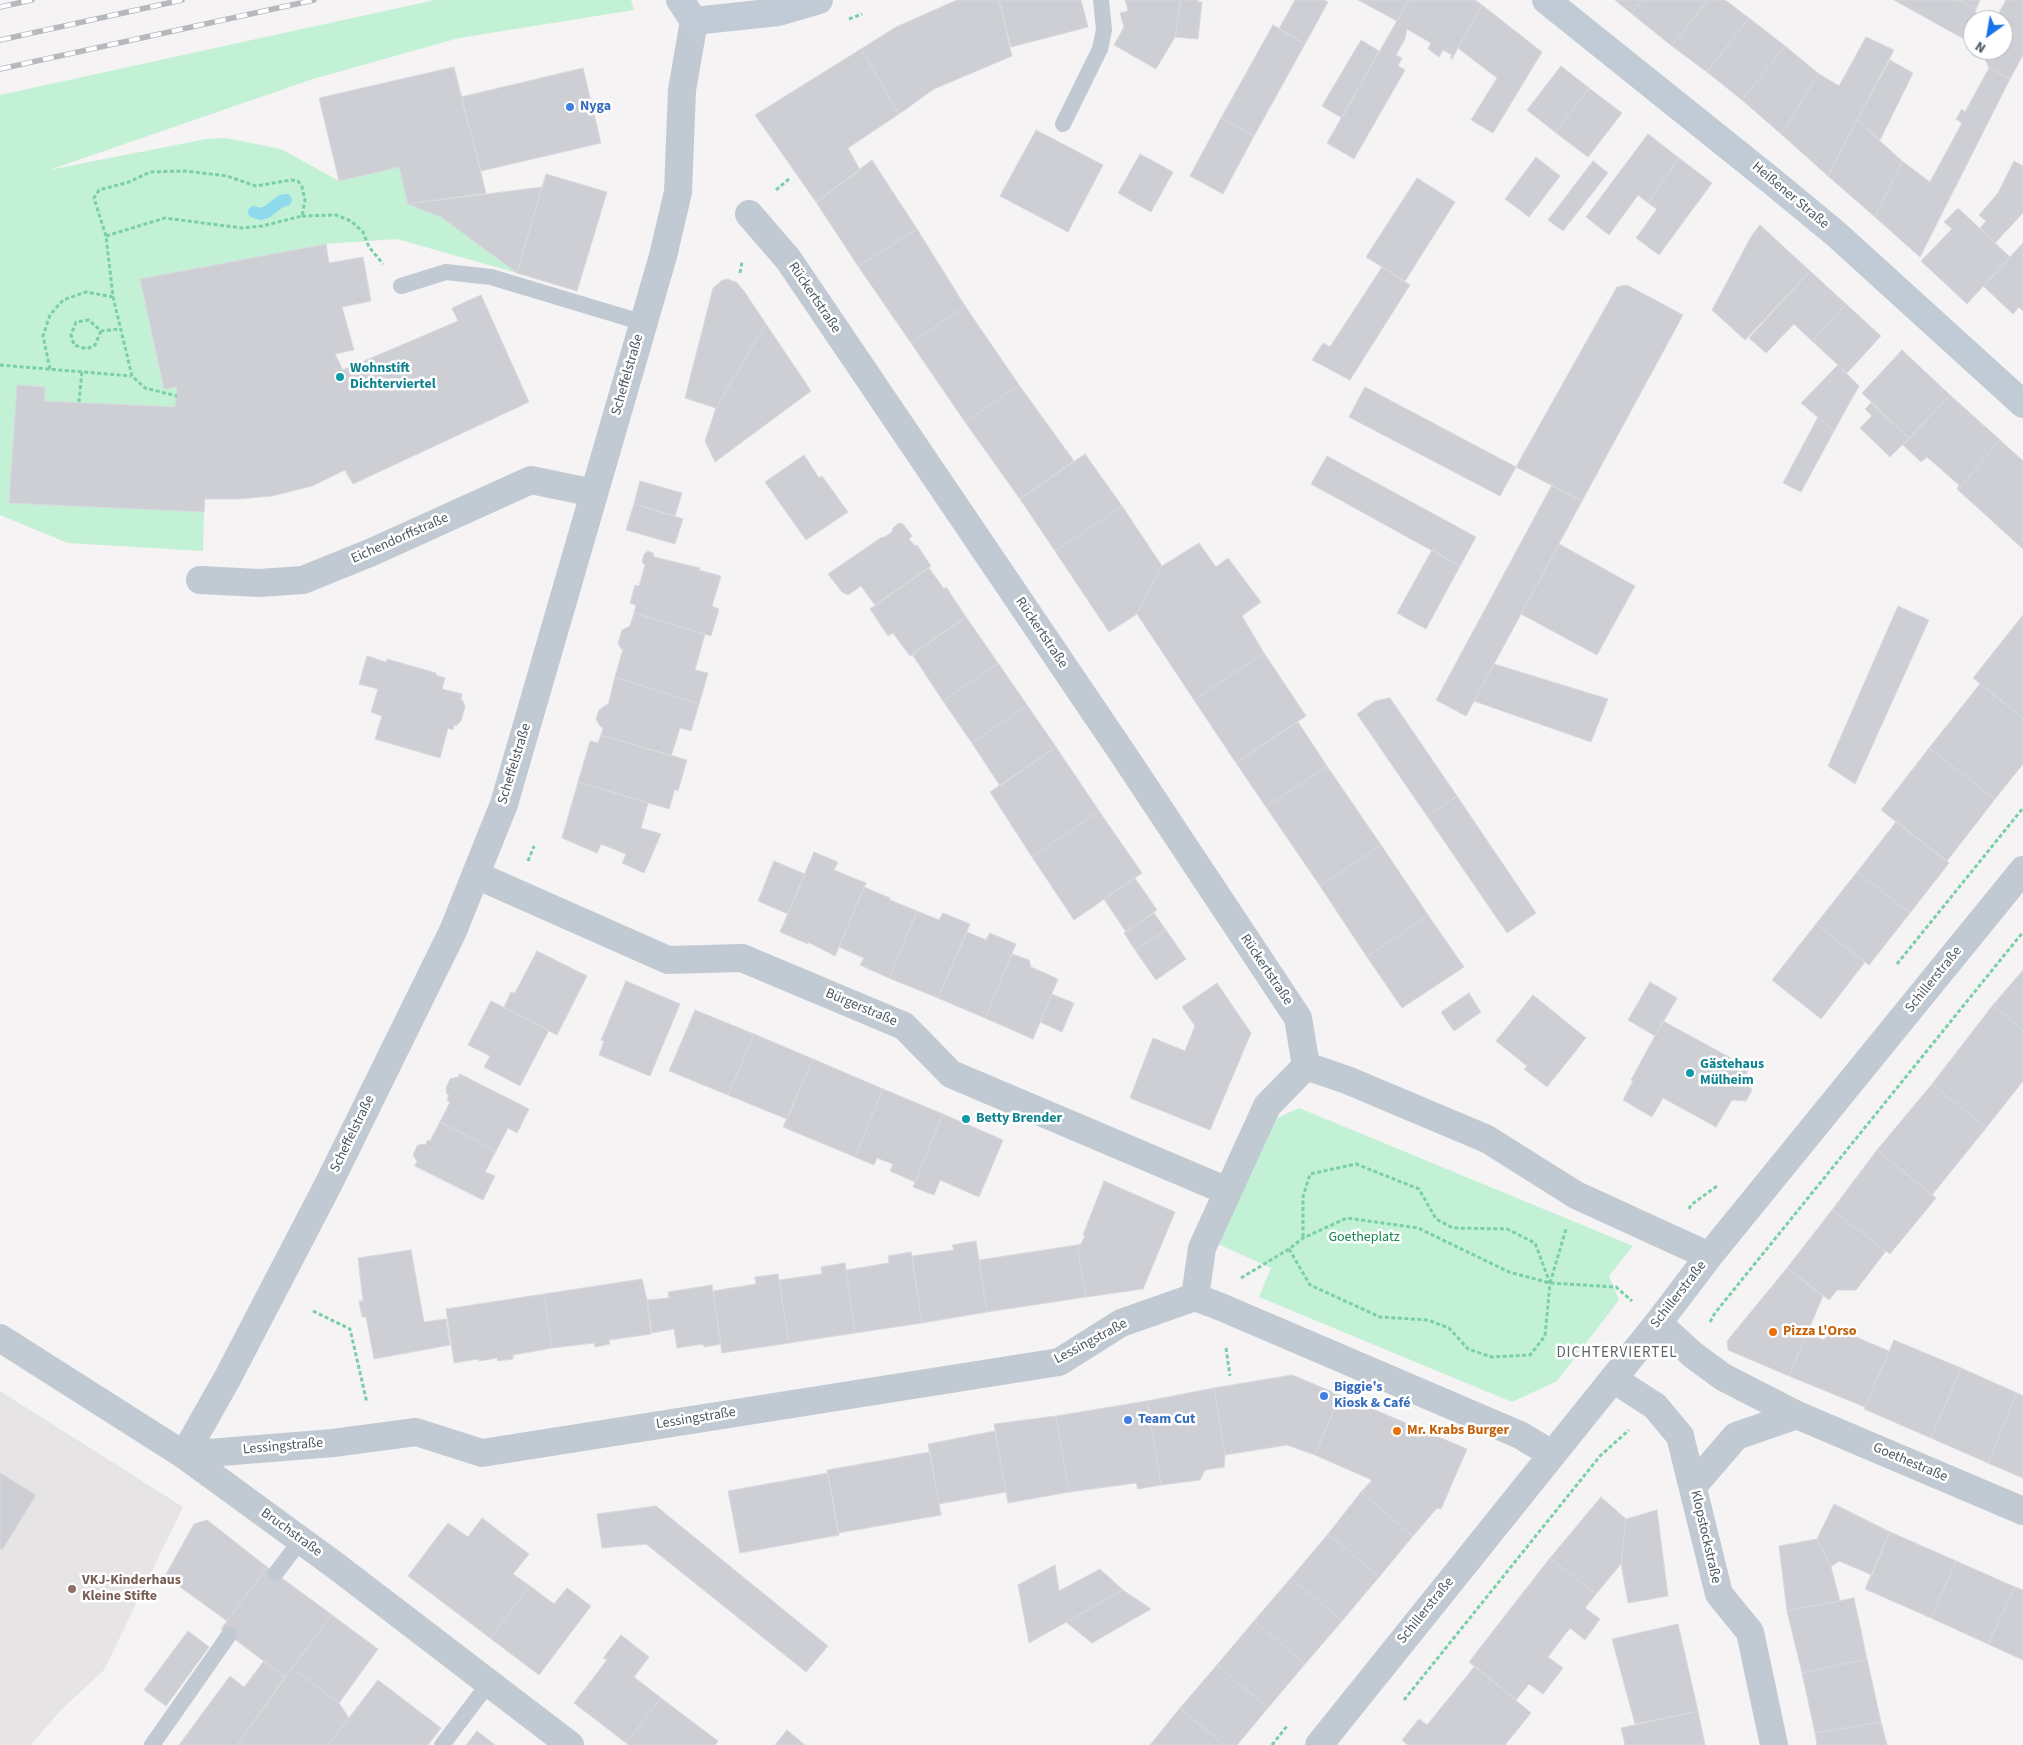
<!DOCTYPE html>
<meta charset="utf-8">
<style>
body{margin:0}
#map{position:relative;width:2023px;height:1745px;overflow:hidden;background:#f5f3f3;font-family:"Source Sans 3",sans-serif}
canvas{display:block}
.north{position:absolute;left:1963px;top:10px;width:50px;height:50px;box-sizing:border-box;background:#fff;border:1px solid #b7bbc0;border-radius:50%;rotate:212deg;font-size:14px;font-weight:700;line-height:20px;text-align:center;color:#4a5661}
.north::after{content:'';display:block;margin:auto;width:18px;height:22px;background:#1a73e8;clip-path:polygon(50% 0,100% 100%,50% 72%,0 100%)}
</style>
<div id="map">
<canvas width="2023" height="1745"></canvas>
<div class="north">N</div>
</div>
<script>
const context = document.querySelector('canvas').getContext('2d');
context.lineJoin = 'round';
function fill(path, color) { context.fillStyle = color; context.fill(path, 'evenodd'); }
const poly = rows => new Path2D(rows.map(r => 'M' + r).join(''));
function stroke(path, color, width, dash) { context.strokeStyle = color; context.lineWidth = width; context.lineCap = dash ? 'butt' : 'round'; context.setLineDash(dash || []); context.stroke(path); }
function label(font, color, halo, rows, align = 'center') {
  context.font = font + ' "Source Sans 3",sans-serif'; context.lineWidth = 5; context.setLineDash([]); context.textBaseline = 'middle'; context.strokeStyle = halo; context.fillStyle = color; for (const [text, x, y, turn = 0] of rows) {
    context.save(); context.translate(x, y); context.rotate((+turn || 0) * Math.PI / 180); context.textAlign = isNaN(turn) ? turn : align; if (halo) context.strokeText(text, 0, 0); context.fillText(text, 0, 0); context.restore();
  }
}
const education = poly([
 [0,1391,183,1507,104,1670,60,1711,31,1745,0,1745]
]);
const green = poly([
 [435,0,631,0,634,10,459,38,313,79,49,170,206,139,226,138,281,149,339,181,399,167,409,204,441,217,517,273,397,239,325,244,140,279,164,389,177,387,175,407,44,401,45,387,17,385,9,503,204,512,203,551,68,543,0,515,0,95],
 [1299,1108,1633,1246,1609,1276,1619,1300,1557,1381,1512,1402,1259,1297,1271,1268,1218,1244,1275,1119]
]);
const stream = poly([
 [254,212,261,214,267,212,281,201,286,200]
]);
const building = poly([
 [957,0,999,0,1012,56,934,89,899,114,861,49,896,27,957,0],
 [999,0,1081,0,1088,27,1011,47,999,0],
 [1125,0,1181,0,1175,37,1156,69,1114,45,1124,27,1120,13,1128,11,1125,0],
 [1181,0,1198,0,1198,2,1202,2,1198,39,1175,37,1181,0],
 [1295,0,1325,0,1328,2,1305,44,1279,29,1295,0],
 [1358,0,1409,0,1397,21,1358,0],
 [1409,0,1475,0,1482,5,1452,59,1450,58,1452,55,1443,50,1439,57,1428,49,1431,43,1407,29,1405,39,1396,55,1402,58,1398,66,1405,70,1354,159,1327,143,1409,0],
 [1615,0,1642,0,1632,14,1615,0],
 [1642,0,1708,0,1672,46,1632,14,1642,0],
 [1708,0,1725,0,1749,18,1707,72,1672,46,1708,0],
 [1894,0,1958,0,1976,9,1973,27,1964,39,1894,0],
 [1958,0,1980,0,1976,9,1958,0],
 [2006,0,2023,0,2023,55,2010,79,1989,68,1982,53,1984,50,2003,50,2003,20,2001,20,2002,18,1998,15,2006,0],
 [1482,5,1542,52,1493,133,1471,120,1497,78,1458,48,1482,5],
 [1749,18,1785,46,1742,100,1707,72,1749,18],
 [1273,25,1305,44,1254,136,1221,118,1273,25],
 [1866,37,1894,50,1828,176,1781,134,1819,74,1839,86,1866,37],
 [1361,40,1379,51,1342,118,1322,106,1361,40],
 [1785,46,1819,74,1781,134,1742,100,1785,46],
 [861,49,899,114,848,148,860,170,816,202,755,115,861,49],
 [1890,60,1913,73,1880,140,1857,120,1890,60],
 [1561,66,1589,88,1555,132,1527,110,1561,66],
 [454,67,486,193,408,204,399,167,339,181,319,98,454,67],
 [583,68,601,143,481,171,461,97,583,68],
 [1989,68,2010,79,1920,257,1875,217,1902,161,1930,182,1962,123,1956,119,1962,109,1965,112,1989,68],
 [1589,88,1622,113,1588,157,1555,132,1589,88],
 [1221,118,1254,136,1223,194,1190,176,1221,118],
 [1857,120,1902,161,1875,217,1828,176,1857,120],
 [1036,130,1103,165,1068,232,1000,196,1036,130],
 [1648,134,1679,158,1648,203,1638,195,1609,235,1586,217,1648,134],
 [1140,154,1173,172,1151,212,1118,193,1140,154],
 [1536,157,1560,176,1529,217,1505,199,1536,157],
 [1679,158,1712,183,1659,255,1636,238,1657,209,1648,203,1679,158],
 [872,160,917,229,858,266,816,202,872,160],
 [1593,161,1608,173,1563,231,1548,220,1593,161],
 [2014,161,2023,166,2023,213,1995,243,1980,228,1986,221,1979,215,1998,193,2014,161],
 [546,174,607,192,577,291,517,273,546,174],
 [1417,178,1455,202,1405,281,1366,257,1417,178],
 [542,187,517,273,441,217,408,204,542,187],
 [1958,208,2010,257,1967,304,1921,261,1952,229,1944,222,1958,208],
 [1760,225,1810,271,1745,340,1712,310,1752,235,1760,225],
 [917,229,965,306,911,343,858,266,917,229],
 [2023,243,2023,311,2019,307,2013,314,1983,286,2023,243],
 [326,244,329,263,363,257,371,301,342,307,354,350,335,354,343,370,458,321,452,308,481,295,529,402,353,484,345,470,312,486,272,496,239,499,205,499,204,512,9,503,17,385,45,387,44,401,175,407,177,387,164,389,140,279,326,244],
 [1382,267,1410,285,1350,380,1312,360,1323,343,1330,347,1382,267],
 [1810,271,1846,304,1812,341,1794,324,1766,353,1749,338,1810,271],
 [727,279,736,282,744,291,766,324,716,408,685,398,713,288,721,281,727,279],
 [1627,285,1683,315,1582,501,1516,467,1617,287,1627,285],
 [1846,304,1881,336,1847,373,1812,341,1846,304],
 [965,306,1019,385,965,422,911,343,965,306],
 [766,324,811,391,715,462,705,441,716,408,766,324],
 [1902,350,1950,395,1909,438,1862,393,1902,350],
 [1838,365,1859,386,1834,431,1801,403,1838,365],
 [1019,385,1074,461,1020,499,965,422,1019,385],
 [1365,387,1516,467,1500,496,1349,417,1365,387],
 [1950,395,2000,440,1958,490,1957,489,1959,485,1927,457,1921,462,1903,445,1950,395],
 [1871,403,1909,438,1890,457,1860,428,1872,416,1865,409,1871,403],
 [1818,417,1834,431,1801,492,1783,483,1818,417],
 [2000,440,2023,461,2023,549,1958,490,2000,440],
 [1085,454,1122,506,1055,551,1020,499,1085,454],
 [804,455,819,478,822,476,848,512,806,540,765,482,804,455],
 [1327,456,1476,537,1460,566,1311,484,1327,456],
 [640,481,682,493,675,516,634,504,640,481],
 [1552,485,1582,501,1466,716,1436,700,1552,485],
 [634,504,683,519,675,544,626,530,634,504],
 [1122,506,1162,566,1137,614,1109,632,1055,551,1122,506],
 [899,523,903,524,912,536,909,539,915,546,917,545,931,566,875,605,861,586,848,595,842,592,828,574,882,537,883,538,892,532,893,528,899,523],
 [1199,543,1216,567,1228,558,1261,602,1242,616,1264,653,1194,700,1137,614,1162,566,1199,543],
 [1559,544,1635,586,1597,655,1521,614,1559,544],
 [1432,550,1460,566,1426,629,1397,613,1432,550],
 [648,551,653,553,654,557,700,568,699,570,721,576,712,606,719,609,711,636,634,613,636,605,630,603,635,585,639,586,645,565,642,562,644,554,648,551],
 [929,568,944,589,946,587,966,617,910,656,893,633,888,636,870,609,929,568],
 [1898,606,1929,620,1855,784,1828,766,1898,606],
 [634,613,705,634,695,670,708,673,699,704,615,677,623,649,621,649,618,643,622,630,630,626,634,613],
 [2023,615,2023,718,1973,678,2023,615],
 [966,617,998,663,943,701,912,654,966,617],
 [1264,653,1306,716,1236,763,1194,700,1264,653],
 [367,656,386,662,387,659,436,673,436,675,445,678,442,689,462,694,461,700,463,701,465,707,461,721,456,726,454,725,453,730,448,728,440,758,375,739,382,716,371,712,378,689,359,684,367,656],
 [998,663,1027,705,972,743,943,701,998,663],
 [1494,664,1608,699,1591,742,1474,701,1494,664],
 [615,677,699,704,691,731,680,728,671,756,601,735,603,728,600,726,596,719,599,710,606,705,608,705,615,677],
 [1980,684,2023,718,2023,764,1995,799,1929,748,1980,684],
 [1390,698,1457,796,1427,816,1357,714,1375,701,1390,698],
 [1027,705,1056,747,1000,786,972,743,1027,705],
 [1298,722,1327,766,1266,807,1236,763,1298,722],
 [601,735,687,760,678,791,675,789,669,809,578,782,590,741,598,743,601,735],
 [1056,747,1099,811,1032,857,990,792,1056,747],
 [1929,748,1995,799,1947,861,1881,810,1929,748],
 [1327,766,1381,845,1320,886,1266,807,1327,766],
 [578,782,648,803,641,828,661,834,644,873,622,863,626,854,601,844,597,853,562,838,578,782],
 [1457,796,1536,913,1507,933,1427,816,1457,796],
 [1099,811,1142,873,1074,920,1032,857,1099,811],
 [1896,822,1949,863,1910,913,1857,872,1896,822],
 [1381,845,1428,915,1367,957,1320,886,1381,845],
 [814,852,838,862,834,870,866,883,835,956,808,942,808,944,780,932,814,852],
 [774,861,805,874,788,914,758,901,774,861],
 [1857,872,1910,913,1869,965,1816,924,1857,872],
 [1135,878,1157,910,1126,932,1104,899,1135,878],
 [864,887,890,898,890,900,917,911,889,978,860,965,864,958,839,947,864,887],
 [917,911,939,920,943,913,970,924,938,998,889,978,917,911],
 [1154,913,1166,930,1135,950,1124,933,1154,913],
 [1428,915,1464,967,1402,1008,1367,957,1428,915],
 [1816,924,1865,962,1821,1019,1772,980,1816,924],
 [1166,930,1186,959,1156,980,1135,950,1166,930],
 [967,932,986,940,990,933,1016,944,985,1018,938,998,967,932],
 [537,951,587,976,557,1035,504,1007,511,992,515,993,537,951],
 [1012,954,1029,960,1031,967,1058,979,1033,1039,985,1018,1012,954],
 [2023,970,2023,1030,1993,1005,2023,970],
 [626,981,680,1004,650,1076,599,1055,604,1041,601,1040,626,981],
 [1650,982,1677,998,1655,1036,1628,1020,1650,982],
 [1217,983,1251,1033,1210,1130,1130,1098,1153,1038,1185,1051,1195,1026,1182,1007,1217,983],
 [1469,993,1481,1012,1454,1031,1441,1012,1469,993],
 [1052,994,1074,1003,1062,1032,1040,1022,1052,994],
 [1533,995,1586,1038,1547,1087,1524,1069,1527,1066,1496,1041,1533,995],
 [491,1001,549,1030,520,1086,484,1067,490,1056,468,1045,491,1001],
 [1993,1005,2023,1030,2023,1081,1986,1128,1932,1084,1993,1005],
 [695,1010,754,1034,728,1095,669,1071,695,1010],
 [1663,1021,1749,1068,1744,1079,1752,1090,1746,1101,1732,1100,1716,1127,1663,1098,1652,1117,1623,1100,1633,1081,1631,1080,1663,1021],
 [754,1034,813,1059,787,1119,728,1095,754,1034],
 [813,1059,883,1089,855,1157,783,1127,813,1059],
 [460,1074,529,1109,517,1133,508,1128,496,1151,440,1122,450,1102,447,1100,449,1095,447,1094,446,1088,450,1079,458,1077,460,1074],
 [1932,1084,1986,1128,1932,1195,1877,1150,1932,1084],
 [883,1089,943,1114,915,1182,890,1171,893,1164,877,1158,874,1165,855,1157,883,1089],
 [943,1114,1003,1140,979,1197,940,1180,934,1195,913,1187,943,1114],
 [440,1122,496,1151,485,1172,495,1176,483,1200,415,1166,417,1161,413,1155,417,1146,422,1144,425,1145,428,1140,430,1141,440,1122],
 [1877,1150,1936,1198,1890,1254,1832,1210,1877,1150],
 [1104,1181,1175,1212,1143,1289,1086,1297,1077,1245,1081,1244,1085,1236,1083,1235,1104,1181],
 [1832,1210,1886,1251,1856,1290,1837,1290,1829,1300,1787,1268,1832,1210],
 [976,1241,987,1312,922,1323,912,1256,954,1250,952,1245,976,1241],
 [1077,1245,1086,1297,987,1312,979,1260,1077,1245],
 [411,1250,424,1322,446,1319,450,1345,374,1359,366,1317,362,1317,359,1301,363,1301,358,1258,411,1250],
 [911,1252,922,1323,855,1333,846,1270,889,1263,888,1256,911,1252],
 [845,1263,855,1333,789,1343,779,1280,822,1274,821,1267,845,1263],
 [1787,1268,1823,1296,1789,1376,1728,1350,1727,1341,1787,1268],
 [778,1274,789,1343,722,1353,713,1291,756,1284,755,1277,778,1274],
 [642,1279,647,1300,651,1334,609,1340,610,1344,595,1347,594,1343,552,1348,544,1294,642,1279],
 [712,1285,721,1344,704,1347,703,1344,677,1348,674,1329,652,1333,647,1300,669,1298,668,1292,712,1285],
 [544,1294,552,1348,513,1355,513,1359,498,1361,497,1358,479,1361,478,1359,454,1363,446,1309,544,1294],
 [1830,1326,1889,1351,1865,1407,1789,1376,1807,1333,1824,1340,1830,1326],
 [1894,1340,1961,1368,1931,1438,1864,1409,1894,1340],
 [1961,1368,2017,1393,1988,1463,1931,1438,1961,1368],
 [1292,1375,1340,1395,1315,1455,1287,1445,1225,1455,1214,1388,1292,1375],
 [1214,1388,1225,1455,1224,1467,1205,1470,1200,1480,1161,1485,1147,1401,1214,1388],
 [2017,1393,2023,1396,2023,1478,1988,1463,2017,1393],
 [1340,1395,1467,1449,1441,1509,1437,1508,1413,1536,1361,1492,1372,1480,1315,1455,1340,1395],
 [1147,1401,1161,1485,1138,1489,1136,1483,1069,1492,1056,1416,1147,1401],
 [1056,1416,1069,1492,1008,1503,994,1424,1056,1416],
 [995,1431,1006,1492,939,1504,928,1444,995,1431],
 [930,1452,941,1515,838,1533,827,1470,930,1452],
 [0,1473,36,1495,2,1550,0,1548,0,1473],
 [828,1473,839,1535,740,1553,728,1491,828,1473],
 [1361,1492,1413,1536,1379,1577,1328,1534,1361,1492],
 [1601,1497,1626,1519,1621,1564,1596,1594,1550,1558,1601,1497],
 [1834,1504,1890,1532,1872,1575,1839,1561,1831,1567,1817,1539,1834,1504],
 [656,1506,828,1646,806,1672,646,1544,602,1548,597,1514,656,1506],
 [1657,1510,1668,1596,1628,1603,1621,1564,1626,1519,1657,1510],
 [482,1518,529,1554,513,1574,530,1586,490,1638,408,1576,448,1523,468,1537,482,1518],
 [207,1520,267,1567,227,1621,165,1576,194,1524,207,1520],
 [1890,1532,1956,1561,1931,1618,1865,1589,1890,1532],
 [1328,1534,1379,1577,1342,1621,1291,1578,1328,1534],
 [1817,1539,1831,1567,1840,1601,1787,1611,1779,1546,1817,1539],
 [1550,1558,1596,1594,1585,1608,1600,1619,1585,1640,1570,1628,1548,1657,1563,1668,1543,1694,1529,1684,1516,1700,1469,1662,1550,1558],
 [1956,1561,2015,1587,1988,1644,1931,1618,1956,1561],
 [1055,1565,1059,1591,1100,1569,1123,1590,1029,1643,1018,1585,1055,1565],
 [267,1567,332,1615,285,1677,221,1629,267,1567],
 [1291,1578,1342,1621,1305,1664,1254,1621,1291,1578],
 [530,1586,554,1604,567,1588,591,1606,539,1675,490,1638,530,1586],
 [2015,1587,2023,1590,2023,1660,1988,1644,2015,1587],
 [1123,1590,1151,1609,1092,1643,1066,1622,1123,1590],
 [1854,1598,1867,1659,1802,1673,1787,1611,1854,1598],
 [332,1615,378,1649,339,1703,292,1668,332,1615],
 [1254,1621,1305,1664,1268,1708,1217,1665,1254,1621],
 [1678,1624,1698,1711,1635,1724,1612,1639,1678,1624],
 [188,1631,209,1647,166,1706,144,1690,188,1631],
 [621,1635,649,1657,634,1677,661,1698,626,1743,574,1703,607,1660,603,1658,621,1635],
 [1867,1659,1881,1722,1815,1733,1802,1673,1867,1659],
 [264,1661,285,1677,237,1745,179,1745,230,1676,244,1687,264,1661],
 [1217,1665,1268,1708,1237,1745,1224,1745,1180,1708,1217,1665],
 [1475,1666,1531,1713,1505,1745,1408,1745,1402,1740,1419,1719,1427,1725,1475,1666],
 [292,1668,339,1703,349,1718,328,1745,237,1745,292,1668],
 [378,1680,441,1728,428,1745,328,1745,378,1680],
 [661,1698,718,1741,715,1745,628,1745,626,1743,661,1698],
 [1180,1708,1224,1745,1150,1745,1180,1708],
 [1698,1711,1705,1745,1625,1745,1621,1728,1698,1711],
 [1881,1722,1887,1745,1817,1745,1815,1733,1881,1722],
 [787,1730,805,1745,775,1745,787,1730],
 [477,1731,495,1745,466,1745,477,1731]
]);
const path = poly([
 [849,19,862,14],
 [776,190,789,179],
 [302,216,336,215,351,221,363,232,369,247,383,264],
 [106,236,94,198,99,190,129,182,150,172,185,171,227,176,256,186,291,180,298,181,302,187,305,200,302,216,262,226,242,228,165,218,106,236,113,297,132,376,145,388,177,396],
 [740,273,742,262],
 [101,331,95,345,87,349,74,345,71,335,76,322,89,320,101,331,119,329],
 [0,365,131,376],
 [50,369,43,336,50,315,63,300,86,292,113,297],
 [79,402,82,370],
 [528,861,534,846],
 [1897,964,2023,808],
 [1689,1209,1691,1205,1717,1186],
 [1289,1249,1310,1285,1380,1317,1428,1320,1449,1328,1468,1349,1492,1357,1530,1355,1545,1336,1550,1283,1535,1243,1507,1229,1453,1228,1436,1219,1419,1189,1356,1164,1310,1174,1303,1197,1303,1238],
 [1241,1278,1289,1249,1303,1238,1347,1218,1418,1228,1509,1272,1550,1283,1616,1287,1632,1301],
 [1550,1283,1566,1229],
 [313,1311,350,1329,367,1403],
 [1710,1322,1715,1313,2023,932],
 [1226,1348,1230,1376],
 [1404,1700,1600,1456,1629,1430],
 [1272,1745,1287,1726]
]);
const lane = poly([
 [1063,124,1100,49,1104,30,1101,0],
 [401,286,446,272,491,277,644,323],
 [276,1573,301,1540],
 [152,1745,229,1635],
 [442,1745,489,1683]
]);
const street = poly([
 [749,214,788,259,1125,757,1298,1018,1306,1066],
 [200,580,259,583,303,580,372,552,531,480,594,493],
 [476,875,668,960,742,958,904,1026,951,1074,1227,1191],
 [1195,1297,1202,1248,1267,1106,1306,1066,1347,1080,1487,1139,1576,1195,1709,1256],
 [1195,1297,1221,1307,1520,1435,1552,1454],
 [1658,1323,1693,1355,1723,1377,1797,1415,2023,1511],
 [0,1338,184,1455,336,1566,570,1745],
 [1613,1379,1655,1406,1680,1436,1719,1594,1750,1632,1774,1745],
 [184,1455,227,1379,329,1183,453,931,504,804,663,256,678,192,682,90,694,21],
 [184,1455,333,1443,416,1432,482,1453,1059,1362,1121,1323,1195,1297],
 [1693,1486,1736,1436,1797,1415],
 [1319,1745,1658,1323,1709,1256,2023,870]
]);
const secondary = poly([
 [680,0,694,21,778,12,819,0],
 [1546,0,1773,182,1836,234,2023,404]
]);
const rail = poly([
 [0,7,32,0],
 [0,40,182,0],
 [0,69,314,0]
]);
const markers = [
 [570,107,5,"#3f7fe0"],
 [340,377,5,"#0f9aa8"],
 [1690,1073,5,"#0f9aa8"],
 [966,1119,5,"#0f9aa8"],
 [1773,1332,5,"#e8710a"],
 [1324,1396,5,"#3f7fe0"],
 [1128,1420,5,"#3f7fe0"],
 [1397,1431,5,"#e8710a"],
 [72,1589,5,"#8d6e63"]
];
const shopNames = [
 ["Nyga",580,107],
 ["Biggie's",1334,1388],
 ["Kiosk & Café",1334,1404],
 ["Team Cut",1138,1420]
];
const streetNames = [
 ["Heißener Straße",1790,196,40],
 ["Rückertstraße",814,298,56],
 ["Scheffelstraße",628,375,-74],
 ["Eichendorffstraße",400,539,-24],
 ["Rückertstraße",1041,633,56],
 ["Scheffelstraße",515,764,-73],
 ["Rückertstraße",1266,970,56],
 ["Schillerstraße",1934,980,-51],
 ["Bürgerstraße",861,1008,23],
 ["Scheffelstraße",353,1134,-64],
 ["Schillerstraße",1679,1295,-52],
 ["Lessingstraße",1091,1342,-28],
 ["Lessingstraße",696,1419,-9],
 ["Lessingstraße",283,1447,-5],
 ["Goethestraße",1910,1463,23],
 ["Bruchstraße",291,1533,36],
 ["Klopstockstraße",1705,1537,77],
 ["Schillerstraße",1426,1611,-51]
];
const cultureNames = [
 ["Wohnstift",350,369],
 ["Dichterviertel",350,385],
 ["Gästehaus",1700,1065],
 ["Mülheim",1700,1081],
 ["Betty Brender",976,1119]
];
const parkNames = [
 ["Goetheplatz",1364,1238]
];
const foodNames = [
 ["Pizza L'Orso",1783,1332],
 ["Mr. Krabs Burger",1407,1431]
];
const educationNames = [
 ["VKJ-Kinderhaus",82,1581],
 ["Kleine Stifte",82,1597]
];
const neighbourhoodNames = [
 ["DICHTERVIERTEL",1617,1354]
];
fill(education, '#e6e4e5');
fill(green, '#c3f1d5');
stroke(stream, '#90daee', 12);
fill(building, '#cdcfd5');
stroke(building, '#d7d9de', 1);
stroke(path, '#7ad0a6', 3, [4, 2.5]);
stroke(lane, '#c1cad2', 16);
stroke(street, '#c1cad2', 28);
stroke(secondary, '#c1cbd6', 28);
stroke(rail, '#b5b8bd', 5.5);
stroke(rail, '#fff', 4, [11]);
for (const [x, y, r, color] of markers) { const dot = new Path2D(); dot.arc(x, y, r, 0, 2 * Math.PI); context.fillStyle = color; context.fill(dot); stroke(dot, '#fff', 2); }
label('bold 14px', '#366cbe', '#fff', shopNames, 'left');
label('14px', '#4a5661', '#fff', streetNames);
label('bold 14px', '#0d838f', '#fff', cultureNames, 'left');
label('14px', '#17864f', '#fff', parkNames);
label('bold 14px', '#c56008', '#fff', foodNames, 'left');
label('bold 14px', '#785e54', '#fff', educationNames, 'left');
context.letterSpacing = '1px';
label('15px', '#5f6368', '#fff', neighbourhoodNames);
context.letterSpacing = '0px';
</script>
